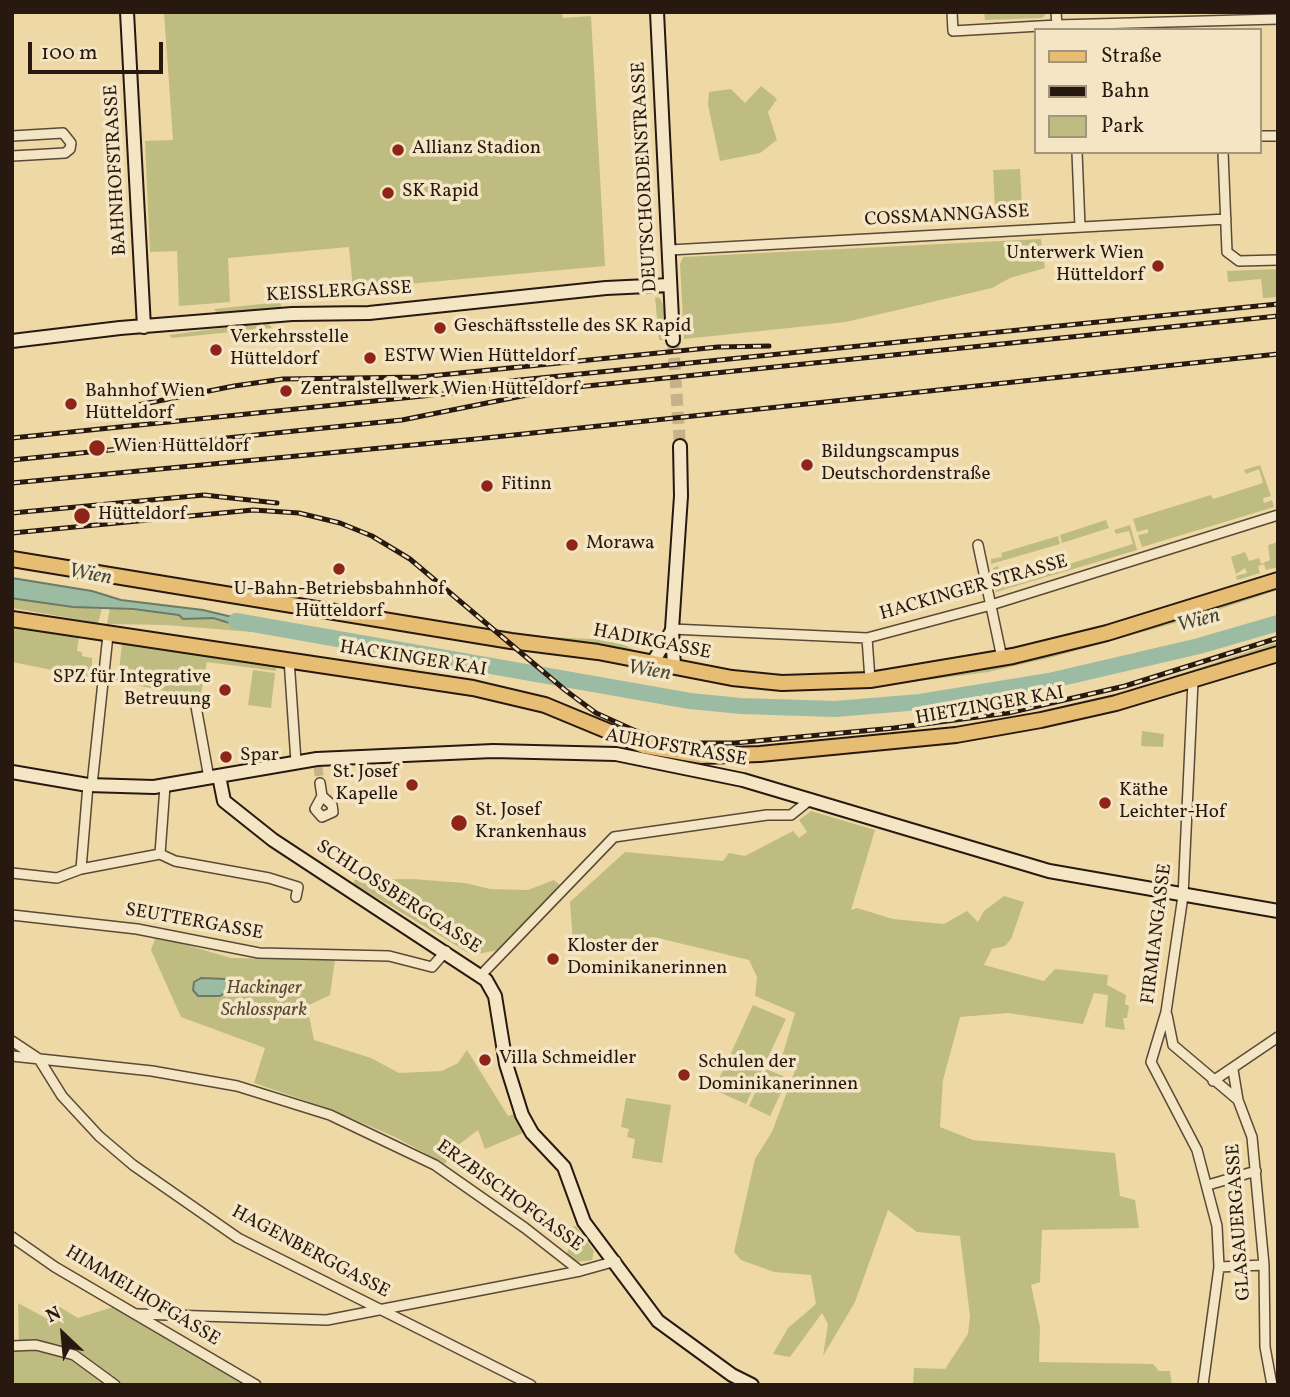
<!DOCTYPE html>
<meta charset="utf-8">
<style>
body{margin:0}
#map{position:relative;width:1290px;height:1397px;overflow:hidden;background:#eed8a6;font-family:Vollkorn,serif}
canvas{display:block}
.frame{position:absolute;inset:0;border:14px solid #281910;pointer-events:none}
.legend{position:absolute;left:1034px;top:28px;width:228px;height:126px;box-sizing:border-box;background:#f4e6c5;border:2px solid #a2947d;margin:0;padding:9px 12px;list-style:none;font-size:21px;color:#281910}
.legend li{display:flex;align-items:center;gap:14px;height:35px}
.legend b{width:35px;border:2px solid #a2947d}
.north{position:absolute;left:28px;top:1299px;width:70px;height:70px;-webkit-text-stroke:5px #f4e6c5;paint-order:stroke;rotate:334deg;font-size:19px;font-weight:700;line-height:28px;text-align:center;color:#281910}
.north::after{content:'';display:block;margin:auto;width:24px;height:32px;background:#281910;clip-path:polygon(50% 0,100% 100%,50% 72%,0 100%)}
.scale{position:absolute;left:28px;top:42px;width:135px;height:32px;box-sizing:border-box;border:4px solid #281910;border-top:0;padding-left:9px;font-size:21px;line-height:24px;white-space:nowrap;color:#281910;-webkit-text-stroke:5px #f4e6c5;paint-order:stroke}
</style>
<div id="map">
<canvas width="1290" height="1397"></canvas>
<div class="frame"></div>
<ul class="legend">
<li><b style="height:9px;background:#e7bc73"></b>Straße</li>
<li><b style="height:9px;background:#281910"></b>Bahn</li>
<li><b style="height:19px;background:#bfbc82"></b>Park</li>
</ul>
<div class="north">N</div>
<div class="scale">100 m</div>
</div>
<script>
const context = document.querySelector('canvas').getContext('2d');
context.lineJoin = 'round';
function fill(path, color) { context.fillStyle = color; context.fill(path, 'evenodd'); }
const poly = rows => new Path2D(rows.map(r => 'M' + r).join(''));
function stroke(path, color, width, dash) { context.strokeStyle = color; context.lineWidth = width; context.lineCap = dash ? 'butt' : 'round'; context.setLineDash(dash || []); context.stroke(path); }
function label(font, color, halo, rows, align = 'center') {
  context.font = font + ' Vollkorn,serif'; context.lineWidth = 7; context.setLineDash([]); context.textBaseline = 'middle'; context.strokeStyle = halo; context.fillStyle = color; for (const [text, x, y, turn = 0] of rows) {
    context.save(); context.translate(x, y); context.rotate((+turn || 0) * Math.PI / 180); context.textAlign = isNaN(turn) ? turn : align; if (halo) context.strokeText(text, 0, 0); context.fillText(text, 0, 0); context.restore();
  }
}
const green = poly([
 [164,12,562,12,563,18,591,16,605,266,353,289,349,247,228,258,230,302,179,306,177,251,150,252,145,141,173,140],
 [984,12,1047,12,1047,13,1042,18,985,20],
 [761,86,777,99,768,112,777,140,760,153,720,161,708,105,709,92,731,89,745,103],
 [1020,169,1022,207,995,209,993,170],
 [1041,239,1045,268,1010,278,992,288,846,322,684,339,680,264,683,257],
 [1278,269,1278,297,1263,298,1261,279,1228,282,1227,271],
 [655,297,660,298,665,309,668,340,659,340],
 [280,302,282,308,218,314,214,309],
 [267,322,272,328,172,338,169,335],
 [1260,465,1271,496,1263,498,1264,503,1272,500,1274,507,1142,547,1138,535,1148,533,1148,529,1137,532,1133,519,1211,495,1213,499,1263,483,1259,469,1246,474,1244,470],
 [1106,520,1109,528,1062,543,1060,535],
 [1130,525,1137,550,996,592,993,568,998,566,1003,580,1054,564,1056,568,1133,544,1129,531,1116,534,1114,530],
 [1058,536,1060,544,991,564,991,559,1002,557,1001,553],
 [1278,542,1278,567,1266,570,1264,564,1258,566,1260,573,1237,580,1236,576,1247,573,1245,568,1236,574,1231,557,1245,552,1249,561,1259,558,1261,564,1270,560,1268,545],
 [1278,585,1278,590,1193,618,1053,657,988,672,897,684,840,689,879,685],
 [12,598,72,607,102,609,98,623,12,608],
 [110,608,179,615,183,619,213,619,248,628,252,632,166,625,107,624],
 [12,626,79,637,77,651,82,652,82,656,92,658,92,678,12,662],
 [549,637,613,640,645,655,548,640],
 [1278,642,1278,646,1173,681,1171,677],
 [122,644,277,663,276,671,207,662,200,698,116,681,116,678,112,677,112,670,119,671],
 [253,670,275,673,271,708,248,705],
 [1142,731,1164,734,1163,747,1141,746],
 [811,811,875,830,851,910,857,908,893,919,944,924,967,911,978,922,984,911,1004,896,1024,902,1011,939,1005,946,992,949,984,965,1044,981,1055,969,1108,975,1107,985,1126,995,1125,1004,1129,1006,1127,1018,1123,1018,1125,1030,1105,1027,1108,995,1094,993,1083,1024,1008,1013,960,1017,943,1080,940,1127,973,1140,1115,1153,1120,1196,1135,1200,1139,1228,1042,1230,1040,1282,1031,1285,1040,1327,1039,1362,1153,1364,1159,1371,1170,1371,1172,1385,913,1385,914,1368,945,1369,968,1334,970,1316,960,1236,917,1232,888,1210,855,1302,823,1356,828,1324,822,1313,790,1357,773,1354,788,1328,816,1304,811,1275,774,1272,741,1260,734,1252,755,1159,772,1132,796,1068,781,1060,795,1013,755,996,757,977,749,960,654,937,573,943,570,902,625,852,723,861,729,853,745,856,793,831,799,838,807,832,799,820],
 [412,879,465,883,490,889,528,890,554,880,561,886,499,950,477,954,467,952,354,884,354,880],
 [156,936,231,958,335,960,330,995,307,1006,314,1040,371,1058,399,1073,442,1071,458,1063,467,1050,508,1116,514,1114,523,1133,485,1149,478,1130,457,1146,445,1164,395,1137,330,1109,254,1083,265,1048,181,1017,151,950],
 [753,1005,786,1019,746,1104,714,1090],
 [766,1069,788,1078,770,1116,749,1106],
 [626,1098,671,1105,662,1163,632,1158,635,1139,627,1137,629,1129,621,1127],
 [576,1226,594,1251,592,1260,576,1262,567,1254,572,1227],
 [18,1303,53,1322,53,1303,78,1318,113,1307,247,1385,12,1385,12,1349,19,1348]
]);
const water = poly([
 [12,578,92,591,121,600,203,610,249,621,257,619,256,631,213,618,183,619,179,615,133,609,73,607,17,599,12,598,12,578],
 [201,978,226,979,230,989,220,996,198,996,193,990,194,982,201,978]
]);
const river = poly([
 [236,621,690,701,741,706,835,709,920,702,1049,681,1199,646,1278,623]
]);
const streetTunnel = poly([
 [318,767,320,783]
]);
const secondaryTunnel = poly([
 [673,340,680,446]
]);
const street = poly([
 [952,12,953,31,1057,25,1056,12],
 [1057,25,1278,19],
 [12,136,63,133,71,143,70,149,65,153,12,156],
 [1260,136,1278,136],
 [1077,152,1080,227],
 [1223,152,1227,252,1239,261,1278,260],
 [670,250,1226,219],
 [978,545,1002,658],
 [672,629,867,638,991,605,1278,515],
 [867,638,870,680],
 [289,659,296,762],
 [1193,681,1183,896,1166,1012,1151,1062,1197,1150,1217,1226,1219,1267,1203,1385],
 [195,701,209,778],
 [320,783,322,796,315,809,322,817,333,812,332,805,322,796],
 [92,785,108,635],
 [160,854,165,786],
 [81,869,88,785],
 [12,873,57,878,81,869,160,854,175,861,269,878,298,887,296,897],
 [12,915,137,929,259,953,389,956,432,967,446,951],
 [482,974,614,837,767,815,791,815,811,799],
 [1167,1015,1173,1045,1238,1100,1252,1137,1264,1265,1265,1347,1272,1385],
 [12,1041,39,1059,62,1096,99,1136,133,1165,238,1238,531,1385],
 [12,1056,152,1071,237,1086,330,1115,435,1165,525,1228,580,1271,616,1261],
 [1233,1070,1238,1100],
 [1213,1081,1278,1037],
 [1208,1185,1256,1171],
 [12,1237,55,1267,256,1385],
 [1219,1267,1264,1265],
 [137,1314,327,1320,580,1271],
 [12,1346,36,1345,74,1355,115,1385]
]);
const secondary = poly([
 [127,12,144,327],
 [657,12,673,340],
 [12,341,120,328,292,314,369,313,606,288,669,285],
 [653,662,671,632],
 [674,667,672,629,681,496,680,446],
 [12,772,88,785,154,787,317,759,493,751,616,754,743,780,1049,871,1278,911],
 [219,776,224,801,273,840,486,980,495,996,506,1064,522,1115,532,1133,564,1167,584,1222,658,1321,732,1375,752,1385]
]);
const primary = poly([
 [12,559,511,641,598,652,732,678,782,683,870,680,1013,656,1107,633,1278,580],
 [12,619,473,688,545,705,644,746,702,756,760,754,956,735,1041,720,1116,703,1278,654]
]);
const rail = poly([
 [510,381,1278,304],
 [133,406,234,386,283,379,420,377,718,347,769,346],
 [12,438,521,386],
 [12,460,402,420,557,389,1278,316],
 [12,483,476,439,1278,354],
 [12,513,204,495,277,503],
 [12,533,253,510,299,513,340,523,372,536,410,559,565,690,596,713,638,732,685,743,735,743,894,728,1008,713,1125,686,1278,638]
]);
const markers = [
 [398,150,7,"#8f2418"],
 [388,193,7,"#8f2418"],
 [1158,266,7,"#8f2418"],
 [440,328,7,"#8f2418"],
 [216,350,7,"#8f2418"],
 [370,358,7,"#8f2418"],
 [286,391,7,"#8f2418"],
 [71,404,7,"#8f2418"],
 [97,448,9,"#8f2418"],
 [807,465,7,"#8f2418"],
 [487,486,7,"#8f2418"],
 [82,516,9,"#8f2418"],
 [572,545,7,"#8f2418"],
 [339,569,7,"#8f2418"],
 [225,690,7,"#8f2418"],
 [226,757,7,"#8f2418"],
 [412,785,7,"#8f2418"],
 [1105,803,7,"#8f2418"],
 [459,823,9,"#8f2418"],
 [553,959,7,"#8f2418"],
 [485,1060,7,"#8f2418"],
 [684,1075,7,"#8f2418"]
];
const poiNames = [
 ["Allianz Stadion",412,150],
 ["SK Rapid",402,193],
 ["Unterwerk Wien",1144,255,"right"],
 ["Hütteldorf",1144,277,"right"],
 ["Geschäftsstelle des SK Rapid",454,328],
 ["Verkehrsstelle",230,339],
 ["Hütteldorf",230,361],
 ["ESTW Wien Hütteldorf",384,358],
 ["Zentralstellwerk Wien Hütteldorf",300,391],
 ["Bahnhof Wien",85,393],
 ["Hütteldorf",85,415],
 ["Wien Hütteldorf",113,448],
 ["Bildungscampus",821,454],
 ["Deutschordenstraße",821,476],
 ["Fitinn",501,486],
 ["Hütteldorf",98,516],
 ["Morawa",586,545],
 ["U-Bahn-Betriebsbahnhof",339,591,"center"],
 ["Hütteldorf",339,613,"center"],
 ["SPZ für Integrative",211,679,"right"],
 ["Betreuung",211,701,"right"],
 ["Spar",240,757],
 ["St. Josef",398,774,"right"],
 ["Kapelle",398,796,"right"],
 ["Käthe",1119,792],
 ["Leichter-Hof",1119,814],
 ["St. Josef",475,812],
 ["Krankenhaus",475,834],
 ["Kloster der",567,948],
 ["Dominikanerinnen",567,970],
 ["Villa Schmeidler",499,1060],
 ["Schulen der",698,1064],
 ["Dominikanerinnen",698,1086]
];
const streetNames = [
 ["BAHNHOFSTRASSE",117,170,-93],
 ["DEUTSCHORDENSTRASSE",646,177,-93],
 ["COSSMANNGASSE",947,217,-3],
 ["KEISSLERGASSE",339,293,-3],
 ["HACKINGER STRASSE",974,589,-16],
 ["HADIKGASSE",652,643,11],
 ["HACKINGER KAI",413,660,9],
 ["HIETZINGER KAI",990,707,-10],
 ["AUHOFSTRASSE",676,749,10],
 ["SCHLOSSBERGGASSE",398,898,33],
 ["SEUTTERGASSE",194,923,10],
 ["FIRMIANGASSE",1158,934,-83],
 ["ERZBISCHOFGASSE",509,1197,36],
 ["GLASAUERGASSE",1240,1222,-94],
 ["HAGENBERGGASSE",310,1253,28],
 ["HIMMELHOFGASSE",142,1297,31]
];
const parkNames = [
 ["Hackinger",264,990],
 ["Schlosspark",264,1012]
];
const waterNames = [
 ["Wien",90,576,10],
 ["Wien",1199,622,-15],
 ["Wien",649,672,9]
];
fill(green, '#bfbc82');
fill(water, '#9bbba2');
stroke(water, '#6d7a68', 2);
stroke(river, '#9bbba2', 16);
stroke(streetTunnel, '#c6b288', 9, [9, 4.5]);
stroke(secondaryTunnel, '#c6b288', 12, [12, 6]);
stroke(street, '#5a4936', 12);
stroke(secondary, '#281910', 16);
stroke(primary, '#281910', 18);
stroke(street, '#f4e6c5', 9);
stroke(secondary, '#f4e6c5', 12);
stroke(primary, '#e7bc73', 14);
stroke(rail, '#281910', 5);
stroke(rail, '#f4e6c5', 2.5, [8]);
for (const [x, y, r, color] of markers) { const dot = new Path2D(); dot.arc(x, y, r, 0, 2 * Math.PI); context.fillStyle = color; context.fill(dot); stroke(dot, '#f4e6c5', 2.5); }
label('19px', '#281910', '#f4e6c5', poiNames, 'left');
label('19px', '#281910', '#f4e6c5', streetNames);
label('italic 19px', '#554a32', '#f4e6c5', parkNames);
label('italic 21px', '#4a4a3c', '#f4e6c5', waterNames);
</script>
